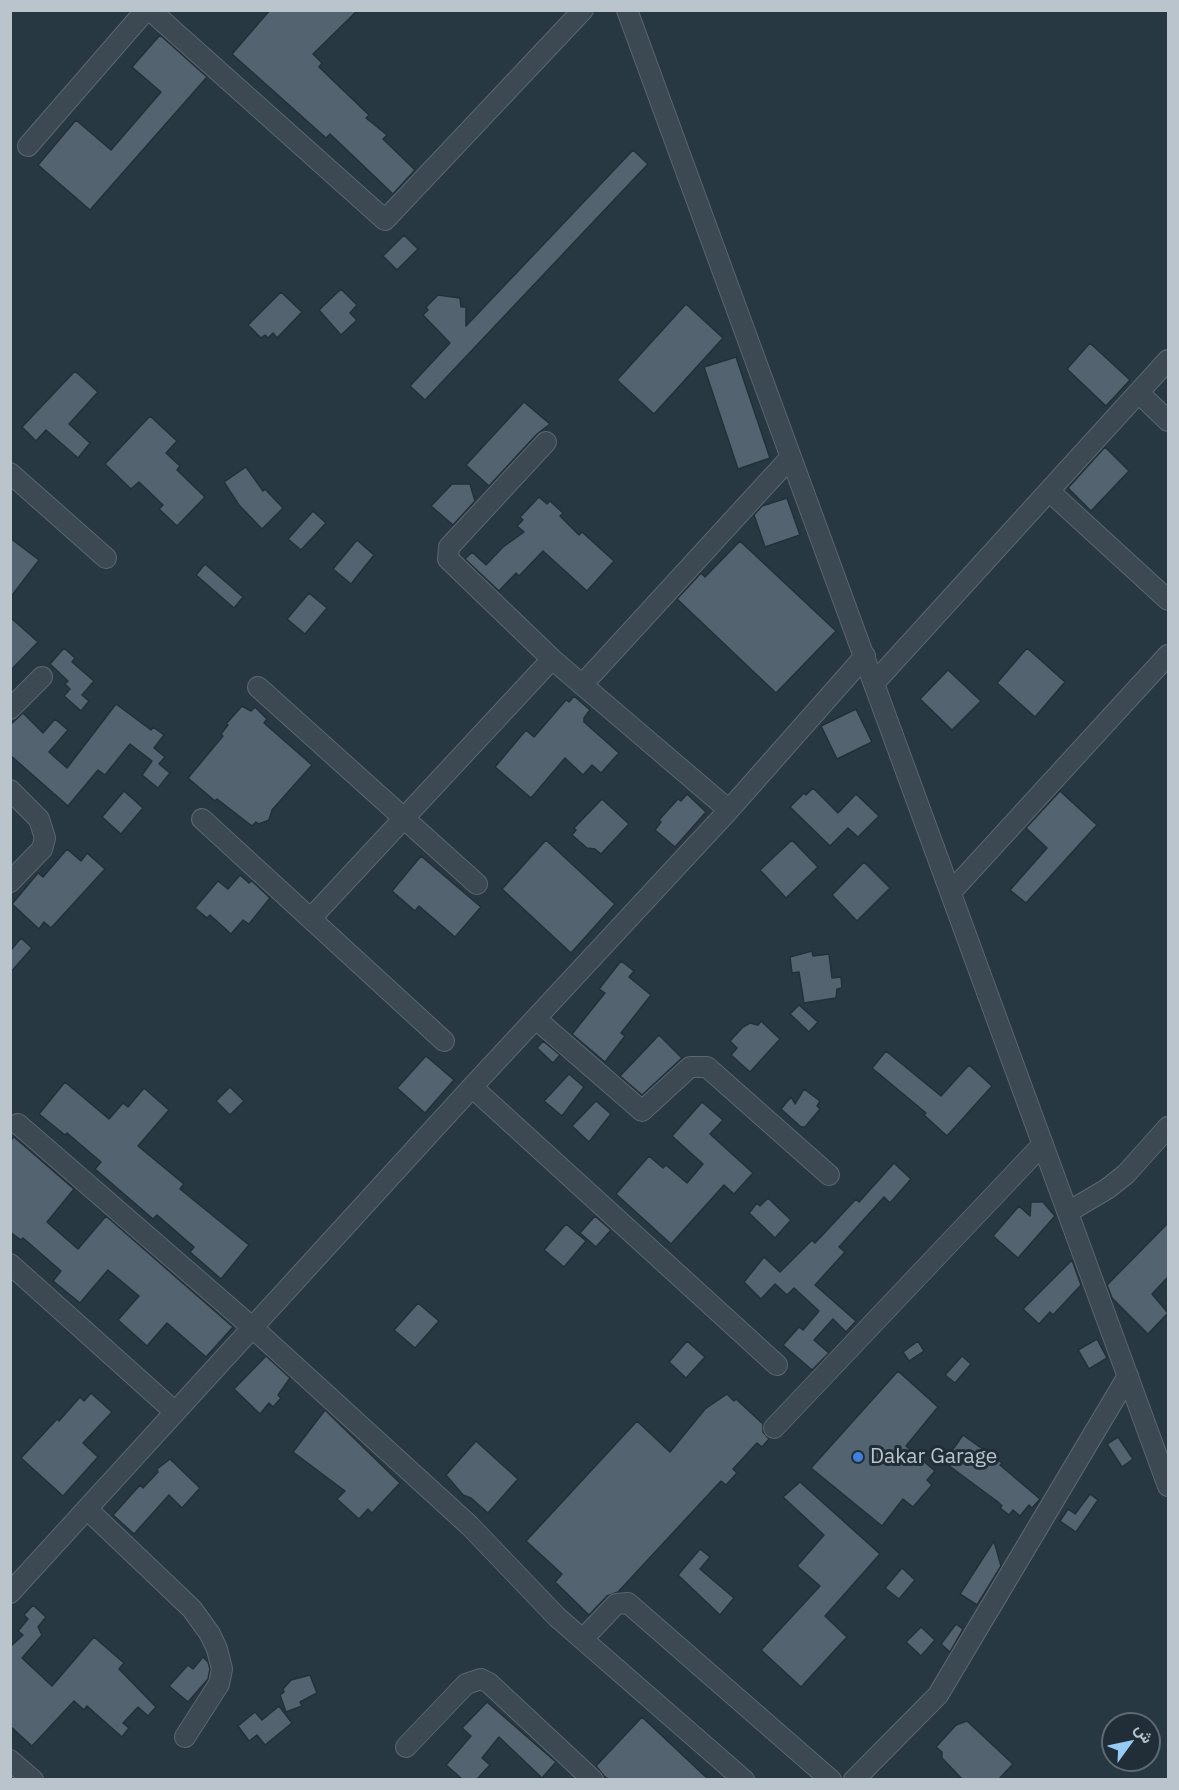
<!DOCTYPE html>
<meta charset="utf-8">
<style>
body{margin:0}
#map{position:relative;width:1179px;height:1790px;overflow:hidden;background:#283842;font-family:"IBM Plex Sans",Vazirmatn,sans-serif}
canvas{display:block}
.frame{position:absolute;inset:0;border:12px solid #b9c4cc;pointer-events:none}
.north{position:absolute;left:1101px;top:1712px;width:60px;height:60px;box-sizing:border-box;background:#212e37;border:2px solid #5e6a73;border-radius:50%;rotate:57deg;font-size:16px;font-weight:700;line-height:24px;text-align:center;color:#b9c4cc}
.north::after{content:'';display:block;margin:auto;width:21px;height:27px;background:#95cbf5;clip-path:polygon(50% 0,100% 100%,50% 72%,0 100%)}
</style>
<div id="map">
<canvas width="1179" height="1790"></canvas>
<div class="frame"></div>
<div class="north">ش</div>
</div>
<script>
const context = document.querySelector('canvas').getContext('2d');
context.lineJoin = 'round';
function fill(path, color) { context.fillStyle = color; context.fill(path, 'evenodd'); }
const poly = rows => new Path2D(rows.map(r => 'M' + r).join(''));
function stroke(path, color, width, dash) { context.strokeStyle = color; context.lineWidth = width; context.lineCap = dash ? 'butt' : 'round'; context.setLineDash(dash || []); context.stroke(path); }
function label(font, color, halo, rows, align = 'center') {
  context.font = font + ' "IBM Plex Sans",sans-serif'; context.lineWidth = 6; context.setLineDash([]); context.textBaseline = 'middle'; context.strokeStyle = halo; context.fillStyle = color; for (const [text, x, y, turn = 0] of rows) {
    context.save(); context.translate(x, y); context.rotate((+turn || 0) * Math.PI / 180); context.textAlign = isNaN(turn) ? turn : align; if (halo) context.strokeText(text, 0, 0); context.fillText(text, 0, 0); context.restore();
  }
}
const building = poly([
 [270,10,358,10,313,54,322,63,319,67,369,115,366,118,387,135,383,139,415,170,393,194,330,134,326,138,232,54,270,10],
 [160,35,207,77,90,210,38,165,76,120,111,150,161,92,132,67,160,35],
 [633,150,648,164,425,400,410,386,450,343,423,315,428,310,426,307,438,295,460,298,461,307,466,307,466,326,633,150],
 [404,235,418,249,397,270,383,256,404,235],
 [341,289,357,305,350,313,357,320,341,335,319,310,341,289],
 [281,292,302,312,277,338,273,333,268,338,265,335,261,338,248,325,281,292],
 [686,304,723,338,654,414,617,380,686,304],
 [1090,343,1130,380,1106,406,1067,369,1090,343],
 [736,357,770,458,738,469,704,367,736,357],
 [75,371,98,392,69,424,90,443,78,458,46,430,36,441,22,427,75,371],
 [524,402,550,424,537,434,489,486,466,465,524,402],
 [150,416,177,441,166,453,180,466,177,470,205,497,177,526,159,509,163,505,139,482,131,489,105,464,150,416],
 [1105,447,1129,471,1091,511,1068,488,1105,447],
 [246,467,263,491,265,489,283,508,262,529,239,505,224,482,246,467],
 [452,484,470,484,475,501,453,525,431,506,452,484],
 [539,497,547,504,550,501,563,513,560,516,579,535,582,532,614,561,587,591,543,551,519,576,516,573,499,591,465,559,472,552,486,565,503,547,524,532,517,526,523,520,520,517,539,497],
 [787,498,800,535,765,547,754,515,762,506,787,498],
 [313,511,326,523,301,550,288,539,313,511],
 [10,538,39,560,10,598,10,538],
 [357,540,374,555,351,584,333,569,357,540],
 [740,541,836,631,776,693,677,599,701,573,705,577,740,541],
 [205,564,243,597,234,608,196,575,205,564],
 [309,593,327,608,305,634,287,619,309,593],
 [10,617,38,642,10,671,10,617],
 [64,648,75,658,72,662,94,681,82,695,89,701,81,711,64,696,70,689,65,684,68,681,50,664,64,648],
 [1027,648,1065,682,1035,717,997,683,1027,648],
 [948,670,981,701,952,730,920,699,948,670],
 [574,696,590,710,584,718,584,722,619,753,601,773,592,765,583,775,565,758,531,798,495,767,526,730,534,737,566,700,569,702,574,696],
 [116,704,151,730,153,727,164,735,154,748,165,757,159,764,170,773,158,788,142,775,152,761,130,744,105,775,98,770,68,806,10,755,10,725,23,713,43,733,55,719,68,730,49,752,67,768,116,704],
 [242,706,251,711,255,707,267,719,264,723,312,765,272,810,269,820,259,824,256,822,252,826,217,799,215,801,188,778,223,736,221,734,228,725,226,724,242,706],
 [856,709,872,742,837,759,821,726,856,709],
 [813,788,838,813,856,794,879,816,858,837,848,828,830,846,790,807,804,793,806,795,813,788],
 [124,791,143,808,121,834,102,817,124,791],
 [1060,791,1097,825,1026,903,1010,890,1047,848,1026,828,1060,791],
 [687,794,706,812,675,847,655,830,661,822,659,820,678,799,681,801,687,794],
 [602,799,629,824,601,854,595,849,587,848,572,835,576,830,574,828,602,799],
 [546,840,615,904,571,953,502,889,546,840],
 [792,840,818,867,786,898,760,870,792,840],
 [67,849,81,861,87,853,105,869,51,928,44,922,39,929,12,904,38,873,43,877,67,849],
 [421,856,481,907,455,937,419,906,415,911,392,891,421,856],
 [864,862,890,888,857,921,832,895,864,862],
 [240,875,249,883,252,881,270,898,249,924,243,920,231,934,210,915,207,918,195,908,218,881,228,889,240,875],
 [21,938,32,948,10,973,10,951,21,938],
 [812,951,813,956,829,954,832,978,841,977,842,988,837,989,836,998,804,1003,799,972,792,973,790,957,812,951],
 [621,961,634,971,629,977,651,995,621,1033,625,1036,605,1062,572,1034,605,993,599,989,621,961],
 [799,1005,818,1022,809,1032,790,1014,799,1005],
 [761,1021,780,1039,750,1072,731,1055,737,1048,730,1041,743,1027,750,1023,758,1025,761,1021],
 [659,1035,682,1058,642,1095,620,1076,659,1035],
 [543,1041,560,1055,553,1063,537,1048,543,1041],
 [886,1051,941,1096,969,1065,992,1086,947,1136,924,1115,926,1113,872,1068,886,1051],
 [426,1056,454,1080,425,1113,397,1088,426,1056],
 [569,1074,584,1087,562,1116,544,1101,569,1074],
 [65,1082,109,1119,123,1103,128,1107,144,1088,169,1110,138,1146,184,1184,180,1189,249,1245,221,1279,190,1252,194,1247,157,1215,153,1219,95,1169,101,1162,67,1133,65,1135,39,1114,65,1082],
 [230,1087,244,1101,230,1115,216,1101,230,1087],
 [804,1089,820,1101,817,1106,820,1109,805,1127,801,1127,781,1109,791,1097,795,1104,804,1089],
 [596,1101,611,1114,589,1142,572,1126,596,1101],
 [702,1102,723,1120,710,1134,753,1173,734,1194,724,1185,671,1244,616,1194,649,1156,663,1168,666,1165,687,1183,703,1164,672,1136,702,1102],
 [14,1137,74,1189,47,1222,78,1249,106,1216,233,1327,206,1357,167,1323,147,1346,118,1320,139,1296,108,1270,80,1303,53,1281,61,1271,23,1238,21,1240,10,1232,10,1141,14,1137],
 [894,1163,911,1179,890,1203,884,1197,839,1247,845,1252,815,1285,856,1321,846,1332,833,1319,814,1340,829,1353,812,1370,783,1345,799,1327,803,1330,819,1311,794,1288,787,1295,775,1284,761,1299,744,1282,764,1257,780,1272,812,1240,815,1243,856,1199,859,1202,894,1163],
 [768,1198,791,1220,775,1238,749,1213,757,1203,760,1206,768,1198],
 [1031,1202,1043,1202,1055,1216,1018,1258,993,1236,1019,1206,1030,1216,1031,1202],
 [595,1216,611,1230,596,1247,580,1233,595,1216],
 [1168,1223,1168,1277,1152,1294,1168,1313,1148,1334,1112,1298,1107,1285,1168,1223],
 [566,1224,586,1241,564,1267,544,1250,566,1224],
 [1072,1260,1081,1285,1053,1315,1050,1312,1039,1324,1023,1309,1072,1260],
 [418,1303,439,1321,415,1348,394,1330,418,1303],
 [1097,1339,1107,1358,1089,1369,1078,1350,1097,1339],
 [687,1341,705,1357,686,1378,669,1362,687,1341],
 [918,1341,924,1351,909,1361,903,1352,918,1341],
 [266,1356,290,1378,278,1395,281,1398,273,1407,269,1403,260,1414,234,1389,266,1356],
 [962,1356,971,1364,955,1383,945,1375,962,1356],
 [898,1371,938,1407,906,1446,935,1471,927,1480,932,1485,913,1507,903,1499,882,1526,811,1468,898,1371],
 [91,1393,112,1412,83,1443,98,1457,63,1496,21,1458,57,1419,59,1421,80,1397,84,1401,91,1393],
 [727,1394,734,1401,736,1399,763,1424,763,1432,769,1439,762,1447,757,1443,733,1469,737,1473,726,1485,721,1481,618,1592,607,1596,589,1615,555,1582,562,1574,526,1541,637,1421,670,1452,705,1409,727,1394],
 [325,1410,400,1483,372,1513,368,1509,359,1519,337,1499,345,1491,293,1452,325,1410],
 [963,1435,1002,1463,1000,1465,1040,1499,1032,1508,1029,1505,1020,1516,1013,1510,1009,1515,1000,1508,1002,1506,998,1502,944,1462,963,1435],
 [1118,1437,1133,1459,1122,1467,1107,1444,1118,1437],
 [476,1441,518,1479,488,1513,471,1498,463,1495,446,1475,476,1441],
 [170,1459,200,1488,182,1508,169,1495,134,1534,113,1515,140,1485,143,1488,158,1472,157,1469,170,1459],
 [800,1482,880,1554,825,1616,847,1637,801,1687,761,1650,820,1586,797,1566,824,1535,783,1497,800,1482],
 [1090,1494,1098,1500,1076,1532,1060,1521,1068,1509,1075,1514,1090,1494],
 [994,1541,1001,1566,977,1605,960,1594,994,1541],
 [700,1549,710,1557,700,1569,734,1598,720,1615,678,1575,700,1549],
 [902,1568,915,1580,899,1599,885,1588,902,1568],
 [33,1605,46,1617,38,1627,42,1635,22,1658,52,1686,94,1637,124,1663,119,1669,156,1707,148,1716,138,1707,123,1723,129,1728,122,1737,87,1706,84,1710,74,1701,32,1746,10,1726,10,1647,23,1635,18,1631,28,1619,24,1615,33,1605],
 [956,1624,963,1629,950,1652,941,1644,956,1624],
 [921,1627,935,1640,921,1656,906,1642,921,1627],
 [203,1657,208,1662,210,1669,208,1679,188,1702,169,1686,188,1665,193,1669,203,1657],
 [310,1675,317,1693,300,1702,302,1706,286,1712,280,1695,284,1692,283,1689,291,1680,310,1675],
 [487,1702,556,1762,542,1778,499,1737,482,1758,490,1765,477,1779,462,1779,446,1765,471,1736,462,1728,487,1702],
 [279,1706,292,1723,265,1745,257,1735,249,1741,238,1726,255,1712,262,1720,279,1706],
 [642,1717,708,1779,608,1779,604,1776,596,1766,642,1717],
 [967,1721,1013,1764,999,1779,962,1779,942,1758,942,1752,936,1747,956,1725,967,1721]
]);
const minor = poly([
 [150,10,385,220,583,10],
 [627,10,1168,1486],
 [28,146,146,10],
 [1139,393,1168,421],
 [546,442,449,547,448,559,552,659,729,810],
 [10,473,106,558],
 [1049,491,1168,600],
 [875,682,1168,360],
 [582,685,791,457],
 [258,687,477,884],
 [10,709,42,677],
 [10,790,39,819,45,838,42,849,10,882],
 [202,819,444,1041],
 [951,892,1168,655],
 [312,917,552,659],
 [536,1019,642,1111,690,1067,707,1067,829,1175],
 [472,1087,777,1365],
 [18,1124,253,1328,470,1526,557,1617,744,1780],
 [1068,1212,1107,1189,1126,1174,1168,1127],
 [10,1264,175,1412],
 [774,1428,1043,1144],
 [87,1509,192,1609,210,1634,217,1649,222,1669,219,1684,185,1737],
 [10,1593,472,1087,729,810,865,656],
 [583,1639,616,1604,628,1603,831,1780],
 [406,1747,466,1684,481,1679,489,1683,593,1780],
 [10,1760,33,1780],
 [854,1780,938,1695,1128,1376]
]);
const markers = [
 [858,1457,6,"#3f7fe0"]
];
const poiNames = [
 ["Dakar Garage",870,1457]
];
fill(building, '#53636f');
stroke(building, '#233039', 1.5);
stroke(minor, '#5a676f', 22);
stroke(minor, '#3c4952', 20);
for (const [x, y, r, color] of markers) { const dot = new Path2D(); dot.arc(x, y, r, 0, 2 * Math.PI); context.fillStyle = color; context.fill(dot); stroke(dot, '#212e37', 2); }
label('21px', '#b9c4cc', '#212e37', poiNames, 'left');
</script>
